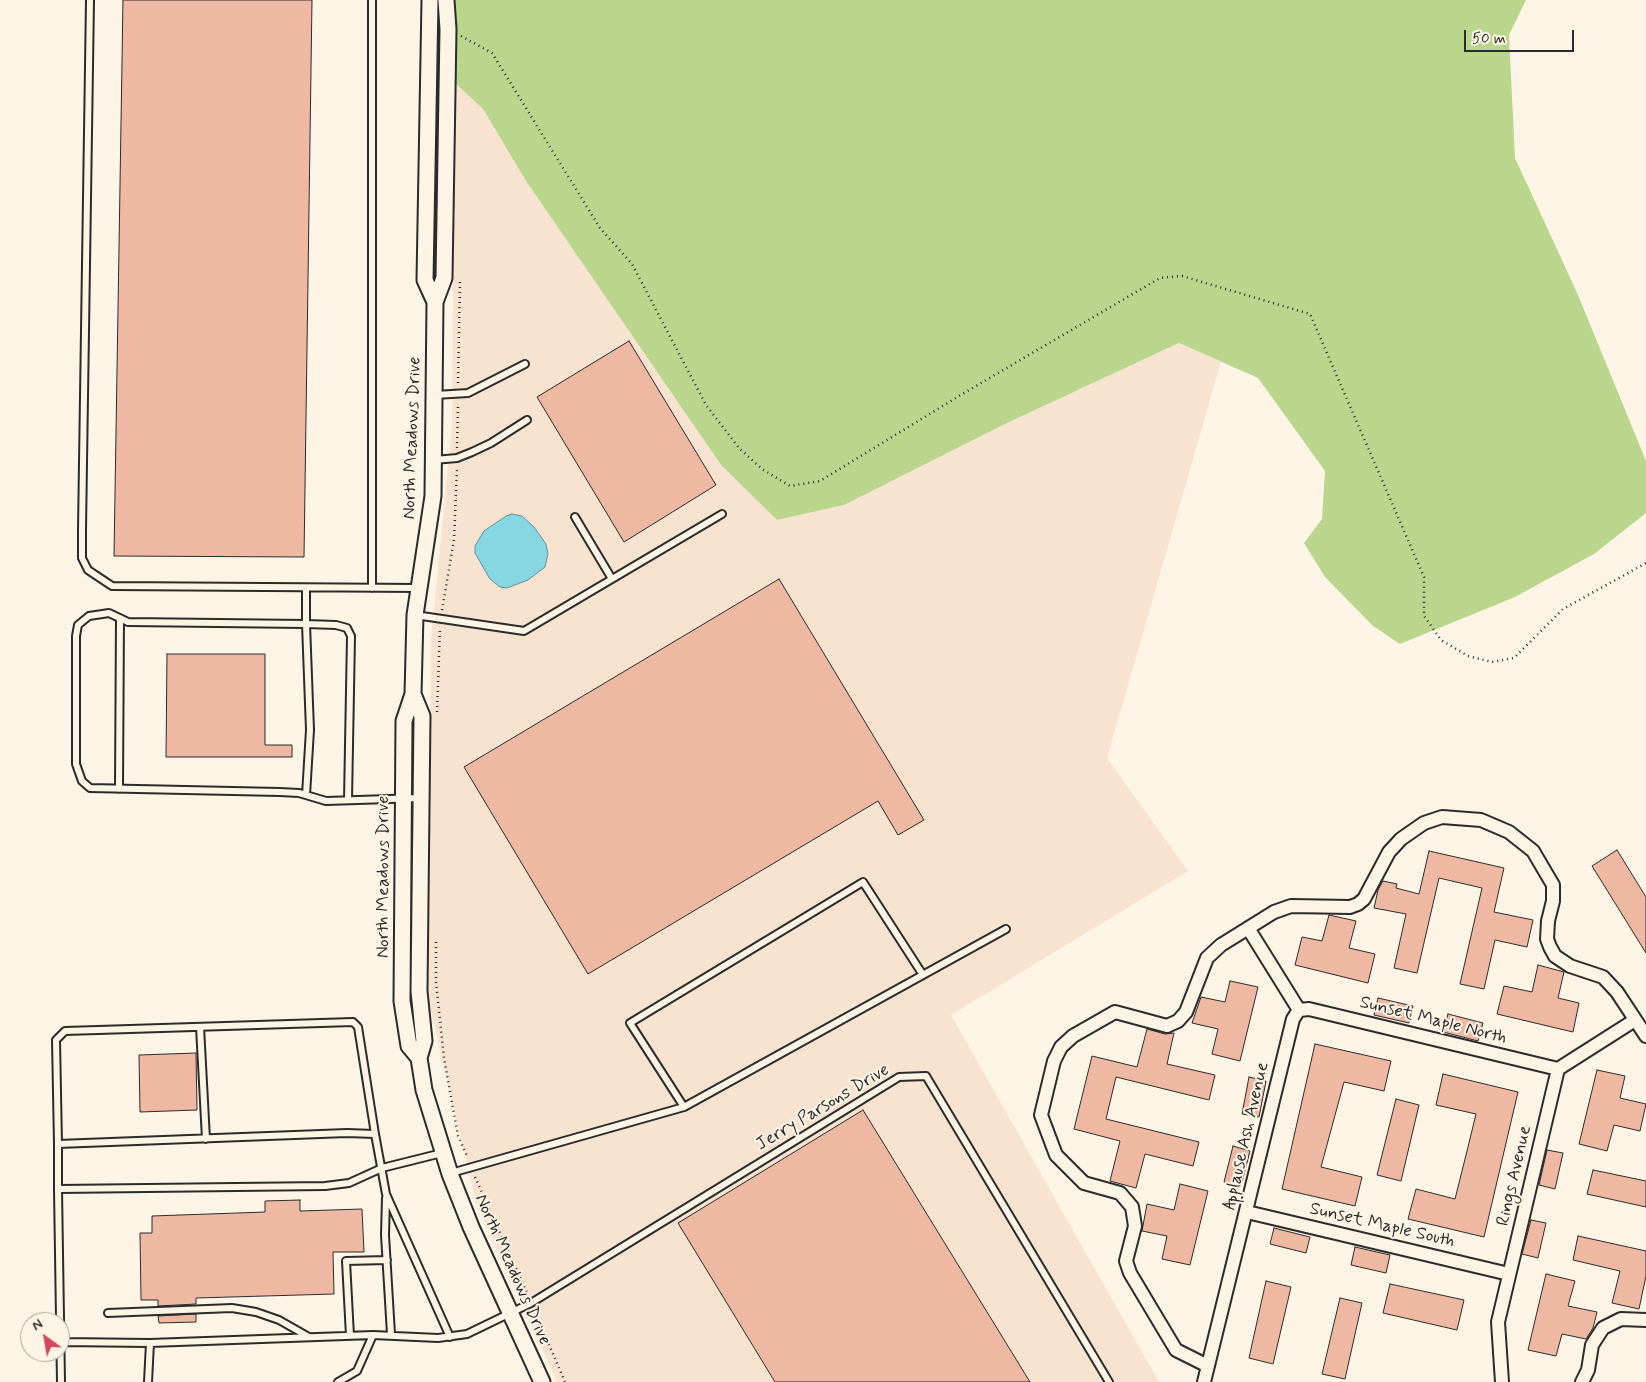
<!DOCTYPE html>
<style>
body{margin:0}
#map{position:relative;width:1646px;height:1382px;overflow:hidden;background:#fcf5e5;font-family:Mynerve,sans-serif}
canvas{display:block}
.north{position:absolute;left:20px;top:1312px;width:50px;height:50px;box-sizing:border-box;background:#fcf5e5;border:1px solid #a8a49b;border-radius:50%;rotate:328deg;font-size:14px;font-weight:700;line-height:20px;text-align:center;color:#2b2b2b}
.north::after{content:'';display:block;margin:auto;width:18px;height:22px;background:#d1495b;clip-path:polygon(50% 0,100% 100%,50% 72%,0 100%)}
.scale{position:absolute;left:1464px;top:30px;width:110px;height:22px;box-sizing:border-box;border:2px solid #2b2b2b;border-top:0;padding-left:6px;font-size:15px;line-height:18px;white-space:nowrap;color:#2b2b2b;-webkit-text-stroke:4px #fcf5e5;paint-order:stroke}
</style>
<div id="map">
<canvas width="1646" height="1382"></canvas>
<div class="north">N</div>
<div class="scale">50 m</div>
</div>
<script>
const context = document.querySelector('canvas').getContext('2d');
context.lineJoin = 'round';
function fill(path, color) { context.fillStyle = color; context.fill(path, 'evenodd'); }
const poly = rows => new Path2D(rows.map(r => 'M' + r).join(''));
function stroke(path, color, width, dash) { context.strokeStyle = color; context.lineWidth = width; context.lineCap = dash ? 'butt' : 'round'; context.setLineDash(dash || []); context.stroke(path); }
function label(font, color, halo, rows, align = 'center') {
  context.font = font + ' Mynerve,sans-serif'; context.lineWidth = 4; context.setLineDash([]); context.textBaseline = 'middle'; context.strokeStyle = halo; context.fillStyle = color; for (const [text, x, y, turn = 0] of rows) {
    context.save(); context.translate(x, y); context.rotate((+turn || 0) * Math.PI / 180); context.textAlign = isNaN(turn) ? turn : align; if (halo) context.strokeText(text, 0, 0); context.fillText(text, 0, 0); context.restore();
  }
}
const built = poly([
 [454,82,483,109,526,181,721,465,777,520,844,505,1005,424,1179,343,1221,362,1107,758,1188,871,951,1015,1159,1382,557,1382,476,1203,427,993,431,640,452,425]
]);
const green = poly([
 [450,0,1526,0,1509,35,1515,158,1578,295,1646,461,1646,513,1594,554,1515,597,1400,644,1373,626,1325,577,1304,543,1322,519,1325,471,1258,378,1179,343,1005,424,844,505,777,520,721,465,526,181,483,109,454,82]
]);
const water = poly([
 [512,514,522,516,534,527,546,544,548,554,545,567,528,580,507,588,500,587,490,579,475,553,475,546,484,531,506,516,512,514]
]);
const building = poly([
 [123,0,312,0,304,557,114,556,123,0],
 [629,341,716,485,624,542,537,397,629,341],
 [779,579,924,820,898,835,878,801,588,974,464,767,779,579],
 [167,654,265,654,265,745,292,745,292,757,166,757,167,654],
 [1617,850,1646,897,1646,953,1592,866,1617,850],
 [1429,851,1504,868,1494,912,1533,920,1527,947,1495,940,1484,989,1460,984,1482,888,1439,878,1417,973,1394,968,1406,914,1374,908,1378,890,1383,881,1397,884,1396,888,1419,894,1429,851],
 [1329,915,1356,921,1349,948,1375,954,1368,983,1295,965,1302,937,1322,941,1329,915],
 [1538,965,1564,972,1558,998,1579,1003,1573,1032,1497,1014,1504,986,1532,992,1538,965],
 [1230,981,1258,987,1240,1061,1212,1054,1218,1029,1192,1023,1201,997,1225,1002,1230,981],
 [1378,998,1413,1006,1409,1023,1374,1015,1378,998],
 [1448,1014,1483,1023,1478,1041,1443,1032,1448,1014],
 [1147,1029,1165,1034,1174,1033,1167,1064,1215,1075,1209,1100,1116,1077,1106,1119,1199,1142,1193,1166,1145,1154,1136,1188,1110,1181,1120,1141,1074,1129,1092,1056,1137,1067,1147,1029],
 [1315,1044,1391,1061,1384,1091,1344,1082,1321,1167,1362,1177,1355,1206,1282,1189,1315,1044],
 [196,1053,197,1110,140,1112,139,1055,196,1053],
 [1597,1070,1625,1076,1620,1098,1646,1104,1640,1131,1614,1125,1607,1151,1579,1144,1597,1070],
 [1443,1074,1518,1092,1484,1237,1408,1219,1416,1189,1455,1199,1468,1147,1476,1114,1436,1105,1443,1074],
 [1249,1077,1266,1081,1259,1117,1242,1114,1249,1077],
 [1396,1099,1419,1105,1401,1181,1377,1175,1396,1099],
 [863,1110,1030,1382,775,1382,678,1223,863,1110],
 [1233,1146,1250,1151,1241,1186,1224,1182,1233,1146],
 [1547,1150,1563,1153,1555,1189,1539,1185,1547,1150],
 [1593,1170,1646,1181,1646,1207,1587,1194,1593,1170],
 [1180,1184,1208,1191,1190,1265,1162,1259,1167,1236,1142,1231,1147,1204,1174,1210,1180,1184],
 [300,1200,300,1211,362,1209,364,1252,333,1252,334,1294,196,1298,196,1304,158,1306,158,1300,141,1300,140,1233,152,1233,152,1216,265,1212,265,1201,300,1200],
 [1531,1220,1546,1223,1538,1258,1522,1254,1531,1220],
 [1274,1228,1310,1237,1306,1253,1270,1244,1274,1228],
 [1578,1236,1646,1251,1646,1276,1639,1309,1612,1303,1620,1271,1573,1260,1578,1236],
 [1355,1247,1390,1255,1386,1273,1351,1265,1355,1247],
 [1546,1274,1575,1281,1568,1306,1597,1312,1593,1328,1586,1339,1562,1334,1556,1356,1528,1350,1546,1274],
 [1266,1281,1291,1287,1273,1364,1249,1358,1266,1281],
 [1390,1284,1464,1300,1457,1330,1383,1313,1390,1284],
 [1340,1298,1362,1303,1345,1379,1322,1374,1340,1298],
 [196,1314,196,1322,159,1323,158,1316,196,1314]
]);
const path = poly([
 [461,36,492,53,600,228,632,264,706,405,739,448,762,469,790,486,820,481,959,396,1160,278,1182,276,1310,314,1424,577,1424,616,1441,640,1468,656,1492,662,1514,658,1563,609,1646,563],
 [458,383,460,281],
 [457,448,458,404],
 [442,610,454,540,457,469],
 [437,712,440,628],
 [436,942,436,982,444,1058,458,1136,468,1158],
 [475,1177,527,1293],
 [535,1312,565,1382]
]);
const service = poly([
 [90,0,82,529,82,558,88,570,112,586,418,588],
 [372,0,372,588],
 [435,395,468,393,525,364],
 [434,460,457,458,472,452,491,443,527,420],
 [575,517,612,579],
 [306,588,306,624,128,622,109,613,89,616,78,625,76,636,76,764,82,781,90,788,280,792,299,793,326,801,421,798],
 [415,615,524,631,722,514],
 [119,789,120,618],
 [306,795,310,730,306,624,336,625,347,628,351,636,348,800],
 [200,1027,206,1139],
 [684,1107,630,1023,863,882,923,975],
 [58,1144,56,1040,65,1031,98,1030,353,1022,358,1027,375,1134],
 [451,1173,684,1107,1006,929],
 [58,1189,58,1144,347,1133,375,1134,386,1194,450,1337],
 [386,1198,385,1235,391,1334],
 [108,1313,232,1308,256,1312,279,1320,309,1337],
 [350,1336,346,1261,387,1260],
 [61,1342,150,1343,373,1335],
 [61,1382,58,1189,325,1186,349,1183,382,1168,442,1153],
 [148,1382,150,1343],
 [338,1382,357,1371,373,1335,438,1338,467,1334,531,1303,899,1077,926,1076,1109,1382]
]);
const minor = poly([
 [1248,928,1299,1010],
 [1299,1010,1309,1009,1558,1069],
 [1247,1212,1509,1274],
 [1208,1366,1176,1350,1130,1273,1126,1261,1135,1226,1132,1207,1120,1193,1084,1183,1056,1155,1041,1115,1054,1061,1061,1047,1073,1036,1115,1012,1167,1026,1178,1021,1186,1012,1207,958,1221,945,1274,912,1291,906,1350,907,1358,904,1364,899,1389,852,1401,839,1424,823,1442,817,1481,820,1509,832,1533,851,1553,885,1553,901,1548,921,1547,939,1550,947,1555,956,1570,966,1603,977,1617,992,1646,1036],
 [1204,1382,1293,1019,1299,1010],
 [1502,1382,1498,1322,1558,1069,1635,1020],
 [1582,1382,1588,1370,1592,1345,1603,1328,1621,1319,1646,1320]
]);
const tertiary = poly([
 [430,0,425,280,435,302],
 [413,694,422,716,419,991,424,1041,419,1058,424,1090,450,1174,471,1227,542,1382],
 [419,1058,409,1046,402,1001,404,721,413,694,415,615,433,496,435,302,444,278,448,29,446,0]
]);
const streetNames = [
 ["North Meadows Drive",413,438,-88],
 ["North Meadows Drive",384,877,-90],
 ["Sunset Maple North",1433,1021,14],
 ["Jerry Parsons Drive",823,1108,-31],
 ["Applause Ash Avenue",1247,1136,-77],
 ["Rings Avenue",1515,1176,-77],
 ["Sunset Maple South",1382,1226,13],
 ["North Meadows Drive",512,1270,66]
];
fill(built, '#f8e3d1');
fill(green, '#bad68d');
fill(water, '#87d7e3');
stroke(water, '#629299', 1);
fill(building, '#eeb8a2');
stroke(building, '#2b2b2b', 1);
stroke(service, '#2b2b2b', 10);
stroke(minor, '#2b2b2b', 16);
stroke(tertiary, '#2b2b2b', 19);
stroke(path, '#2b2b2b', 2.5, [1, 4]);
stroke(service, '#fcf5e5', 6);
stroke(minor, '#fcf5e5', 12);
stroke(tertiary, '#fcf5e5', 15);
label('18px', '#2b2b2b', '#fcf5e5', streetNames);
</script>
